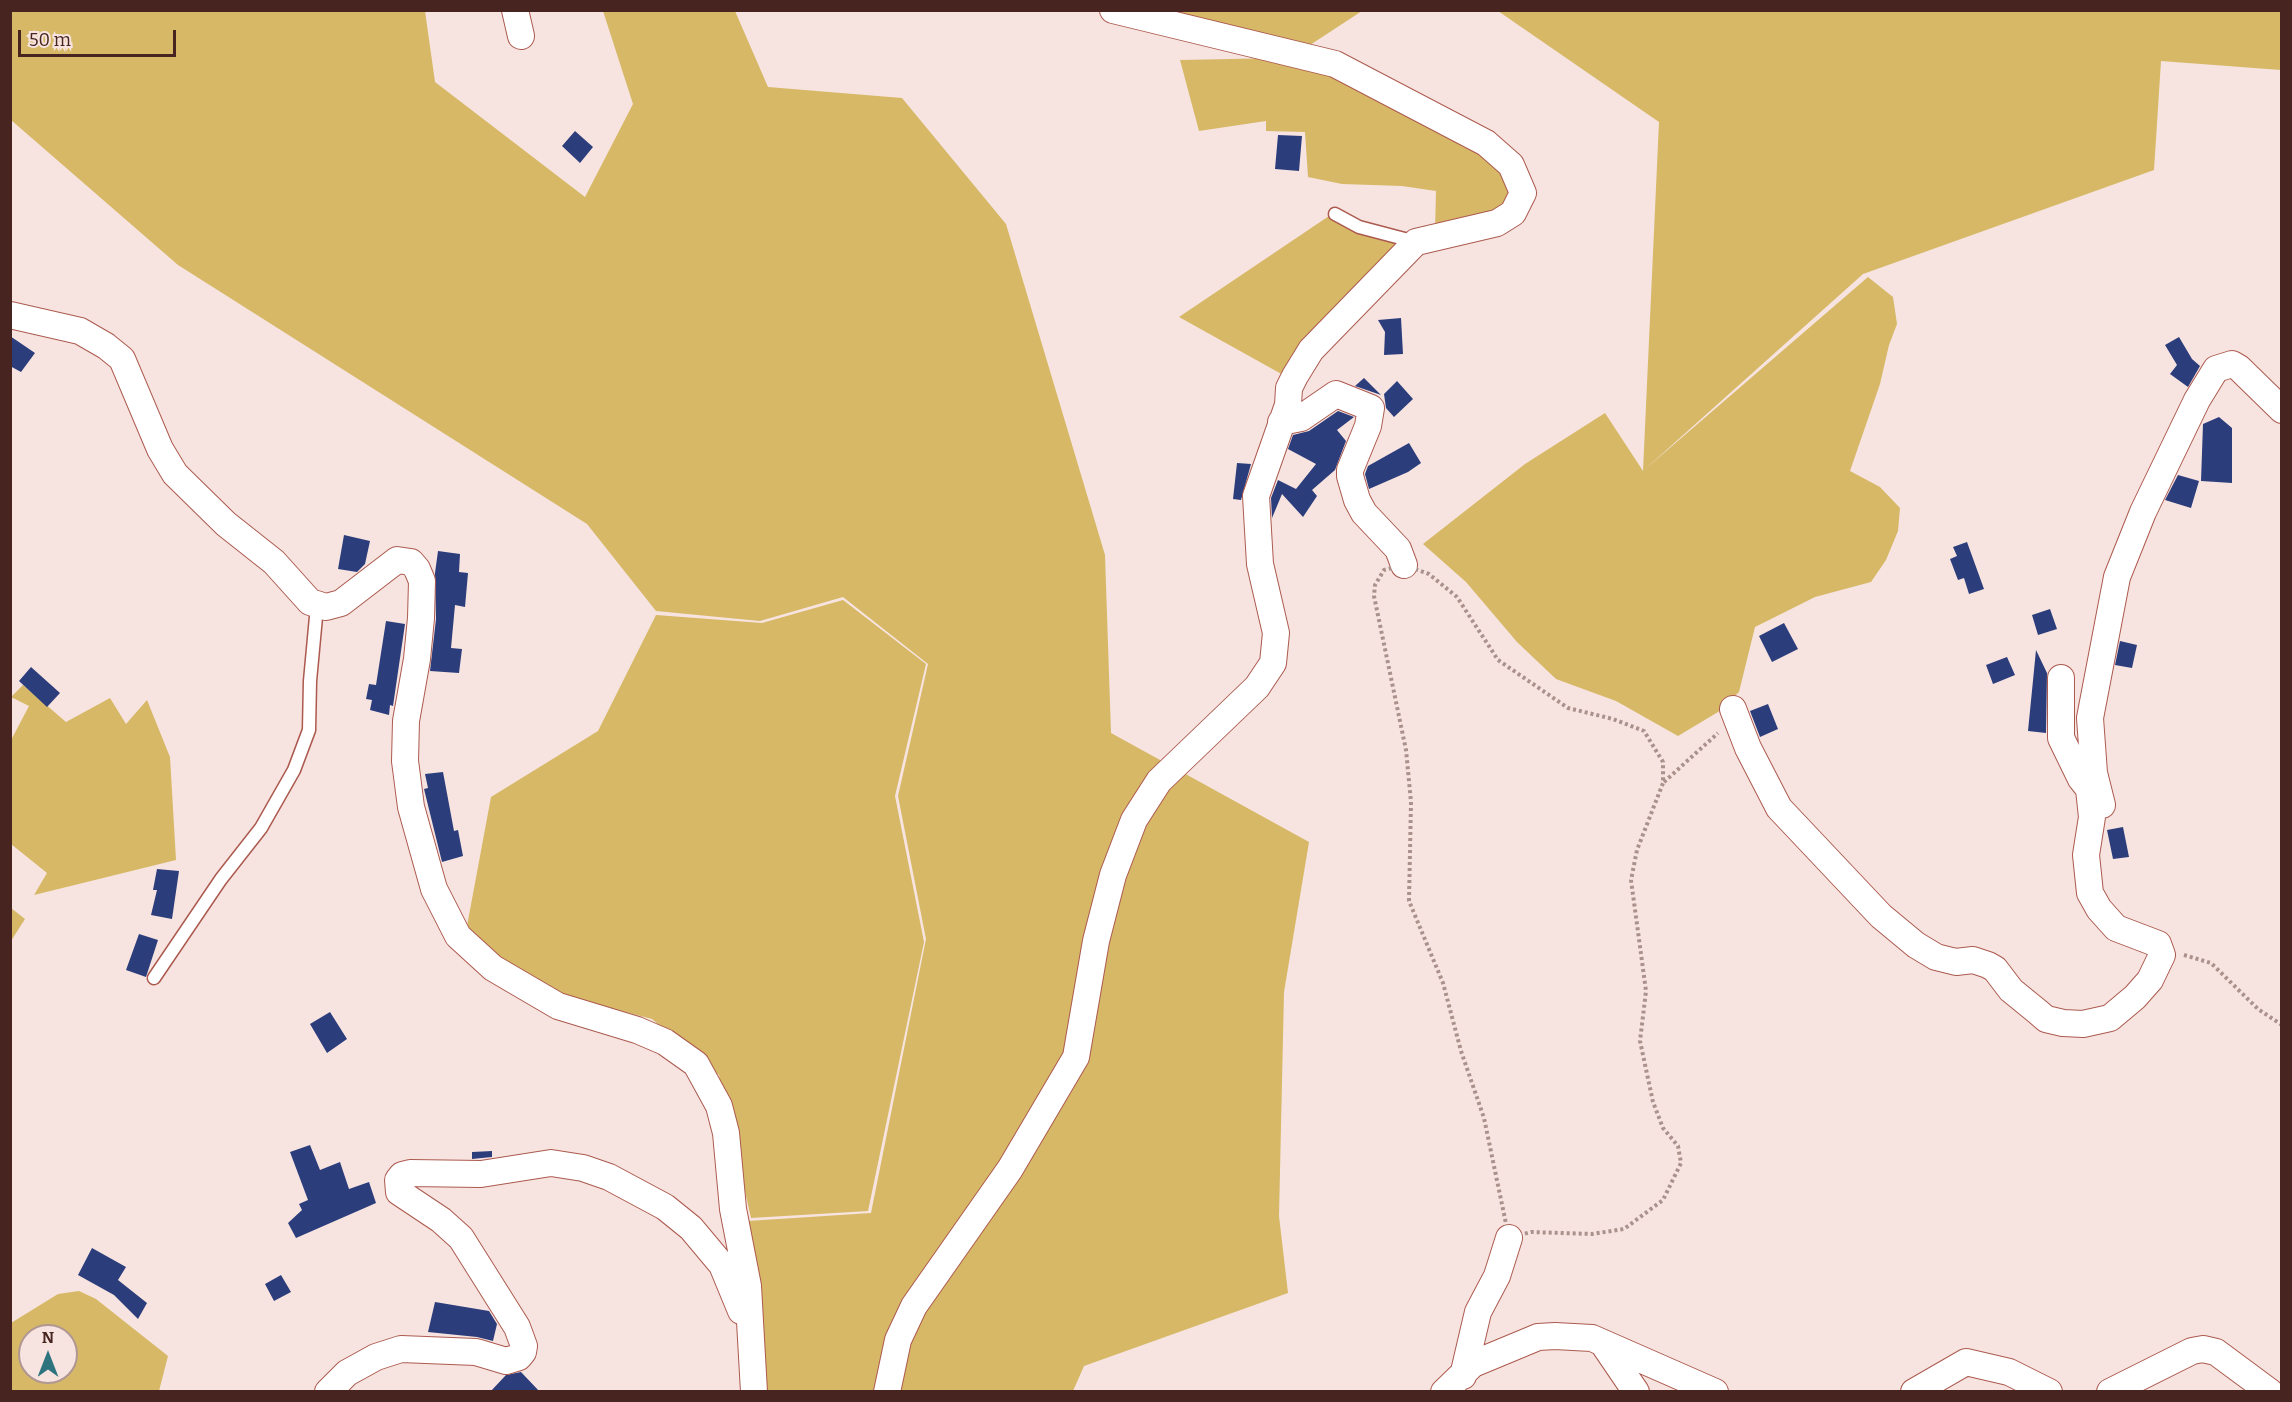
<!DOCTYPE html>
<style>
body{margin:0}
#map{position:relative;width:2292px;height:1402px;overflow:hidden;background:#f7e4e0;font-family:Bitter,serif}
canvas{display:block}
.frame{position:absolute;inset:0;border:12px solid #47241f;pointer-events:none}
.north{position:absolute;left:18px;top:1324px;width:60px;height:60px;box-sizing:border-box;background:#f7e4e0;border:2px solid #b19793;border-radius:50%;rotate:0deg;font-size:16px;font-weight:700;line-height:24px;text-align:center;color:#47241f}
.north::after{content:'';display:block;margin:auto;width:21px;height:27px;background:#2d747f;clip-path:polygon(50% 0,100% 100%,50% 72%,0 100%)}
.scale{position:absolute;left:18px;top:30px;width:158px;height:27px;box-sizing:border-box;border:3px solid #47241f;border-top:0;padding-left:8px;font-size:18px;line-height:21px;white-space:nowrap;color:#47241f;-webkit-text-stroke:4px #f7e4e0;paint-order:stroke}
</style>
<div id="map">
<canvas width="2292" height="1402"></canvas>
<div class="frame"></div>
<div class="north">N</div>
<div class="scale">50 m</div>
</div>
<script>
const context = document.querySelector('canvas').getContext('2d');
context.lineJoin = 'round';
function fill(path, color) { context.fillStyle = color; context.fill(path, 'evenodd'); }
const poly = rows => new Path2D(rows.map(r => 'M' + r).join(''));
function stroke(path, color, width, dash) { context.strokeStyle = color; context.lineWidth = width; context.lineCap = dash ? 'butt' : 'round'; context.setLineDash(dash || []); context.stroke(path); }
const green = poly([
 [11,10,425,11,435,82,585,197,633,104,603,11,735,11,768,87,902,98,1006,224,1105,555,1111,733,1309,842,1284,992,1279,1216,1288,1293,1084,1366,1073,1391,767,1391,748,1221,871,1213,926,939,898,796,928,664,843,597,760,621,656,611,587,524,178,265,11,120],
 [1169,11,1362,11,1310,45],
 [1498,11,2281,11,2281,70,2161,61,2154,170,1863,274,1643,471,1868,277,1893,297,1897,324,1889,345,1880,384,1850,471,1880,487,1900,508,1898,531,1886,560,1871,582,1815,597,1755,627,1739,692,1718,712,1678,736,1616,701,1556,679,1517,642,1466,582,1423,544,1525,464,1605,413,1643,471,1659,122],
 [1281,58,1328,70,1487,151,1512,185,1508,206,1435,231,1436,191,1402,186,1342,184,1308,177,1305,132,1266,131,1266,121,1199,131,1180,60],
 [1329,216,1360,233,1403,245,1285,376,1179,317],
 [843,600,926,664,895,796,924,942,868,1211,751,1218,719,1075,652,1019,572,998,499,958,467,926,491,797,598,731,656,615,762,623],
 [23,685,66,722,110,698,126,724,147,700,170,757,176,860,34,895,47,873,11,844,10,742,29,706,11,697],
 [11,908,25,919,11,941],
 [79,1291,96,1299,168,1356,159,1391,11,1391,11,1323,58,1294],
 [30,1336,66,1336,66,1372,30,1372]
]);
const building = poly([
 [575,131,593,147,580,163,562,146],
 [1278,135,1302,136,1299,171,1275,169],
 [1401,318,1403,354,1384,355,1385,332,1378,320],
 [10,336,35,353,21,372,10,366],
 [2179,337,2192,359,2200,366,2188,387,2170,374,2177,365,2165,345],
 [1364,378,1381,395,1355,386],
 [1397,381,1413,399,1394,417,1386,408,1384,394],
 [1338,411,1354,417,1337,430,1346,441,1335,470,1312,490,1317,496,1303,517,1282,494,1272,518,1271,498,1278,480,1296,489,1316,464,1288,449,1293,435,1309,431],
 [2219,417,2232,428,2232,483,2201,481,2203,424],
 [1409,443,1421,463,1408,472,1369,489,1365,474,1368,466],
 [1237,463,1251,464,1241,500,1233,499],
 [2178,475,2199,481,2191,508,2165,500],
 [344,535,370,541,365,564,357,572,338,569],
 [1967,542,1984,589,1969,594,1964,578,1958,580,1950,559,1957,556,1953,547],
 [438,551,460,554,459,572,468,573,465,607,455,605,451,648,462,649,459,673,430,671,436,619,435,573],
 [2050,609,2057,629,2038,635,2032,615],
 [386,621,405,624,393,706,390,705,389,715,370,710,372,700,366,699,369,684,376,685],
 [1784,623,1798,649,1772,662,1759,636],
 [2120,641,2137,645,2132,668,2115,665],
 [2036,650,2047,673,2046,733,2028,731],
 [2007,657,2015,675,1993,684,1986,665],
 [31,667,60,693,47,707,19,681],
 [1768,704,1778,729,1760,737,1750,711],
 [443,772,454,831,458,830,463,856,442,862,424,789,428,788,425,774],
 [2123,827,2129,857,2113,859,2107,830],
 [157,869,179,871,172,919,151,915,157,890,153,890],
 [139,934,158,940,146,977,126,970],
 [330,1012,347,1039,327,1053,310,1024],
 [310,1145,320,1170,340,1162,349,1189,369,1182,376,1203,296,1238,288,1223,302,1210,299,1204,308,1200,290,1152],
 [492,1151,492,1157,472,1159,472,1152],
 [92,1248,126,1267,118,1280,147,1303,138,1319,114,1295,78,1275],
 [281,1275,291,1292,274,1301,265,1284],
 [435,1302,489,1311,497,1324,493,1341,477,1337,428,1332],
 [521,1372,540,1392,490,1392,506,1375]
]);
const path = poly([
 [1404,565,1429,574,1457,597,1498,660,1568,708,1613,719,1644,731,1663,762,1663,783,1637,850,1631,880,1646,991,1640,1041,1653,1102,1663,1128,1678,1146,1681,1163,1663,1200,1624,1229,1592,1234,1531,1232,1509,1238,1484,1118,1461,1051,1443,983,1409,901,1411,802,1406,750,1374,596,1375,585,1384,570,1404,565],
 [1664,782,1718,733],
 [2184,955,2211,963,2258,1009,2282,1025]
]);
const service = poly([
 [1335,214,1359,227,1416,242],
 [154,978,221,879,261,828,294,770,309,730,310,681,317,606]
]);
const minor = poly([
 [515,10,521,36],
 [10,315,80,331,106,346,122,359,160,449,175,474,226,524,274,562,310,602,326,607,341,603,397,560,411,562,417,569,422,581,421,618,417,659,406,721,405,761,411,807,434,889,458,936,493,968,558,1006,637,1030,665,1042,696,1064,719,1106,726,1133,733,1209,748,1286,754,1392],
 [1281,422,1301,418,1336,394,1371,408,1368,426,1350,470,1350,476,1357,500,1364,513,1398,549,1404,565],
 [2061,678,2061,738,2081,779,2089,789,2096,791],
 [1733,709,1748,748,1779,808,1881,916,1916,945,1936,957,1956,962,1973,960,1988,965,1995,969,2011,990,2038,1012,2046,1019,2063,1023,2083,1024,2110,1018,2135,997,2150,980,2162,955,2158,944,2116,928,2099,909,2090,893,2086,855,2092,817,2089,789],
 [2102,805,2094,773,2090,718,2117,577,2143,512,2197,400,2216,369,2232,364,2239,368,2282,410],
 [1604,1345,1636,1392],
 [1463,1376,1478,1312,1497,1276,1509,1238],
 [328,1392,347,1373,376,1357,401,1349,476,1352,506,1361,519,1357,523,1352,524,1346,517,1327,461,1238,441,1220,399,1192,398,1180,402,1175,410,1173,481,1174,551,1163,583,1168,609,1177,665,1207,691,1228,722,1265,741,1311],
 [887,1392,898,1340,914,1306,1010,1169,1076,1057,1096,941,1113,875,1134,820,1159,781,1257,687,1273,663,1276,633,1260,564,1256,496,1288,405,1289,388,1295,376,1311,350,1416,242,1497,223,1513,213,1523,193,1511,165,1486,143,1335,64,1113,10],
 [1444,1392,1473,1364,1538,1337,1555,1336,1592,1338,1715,1392],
 [1914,1392,1966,1362,2009,1372,2049,1392],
 [2110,1392,2192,1351,2203,1349,2216,1352,2270,1392]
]);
fill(green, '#d6b866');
fill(building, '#2c3d7c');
stroke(service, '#ac5a4f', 15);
stroke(minor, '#ac5a4f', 28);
stroke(path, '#aa918c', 4, [3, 3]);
stroke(service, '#fff', 12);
stroke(minor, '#fff', 26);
</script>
